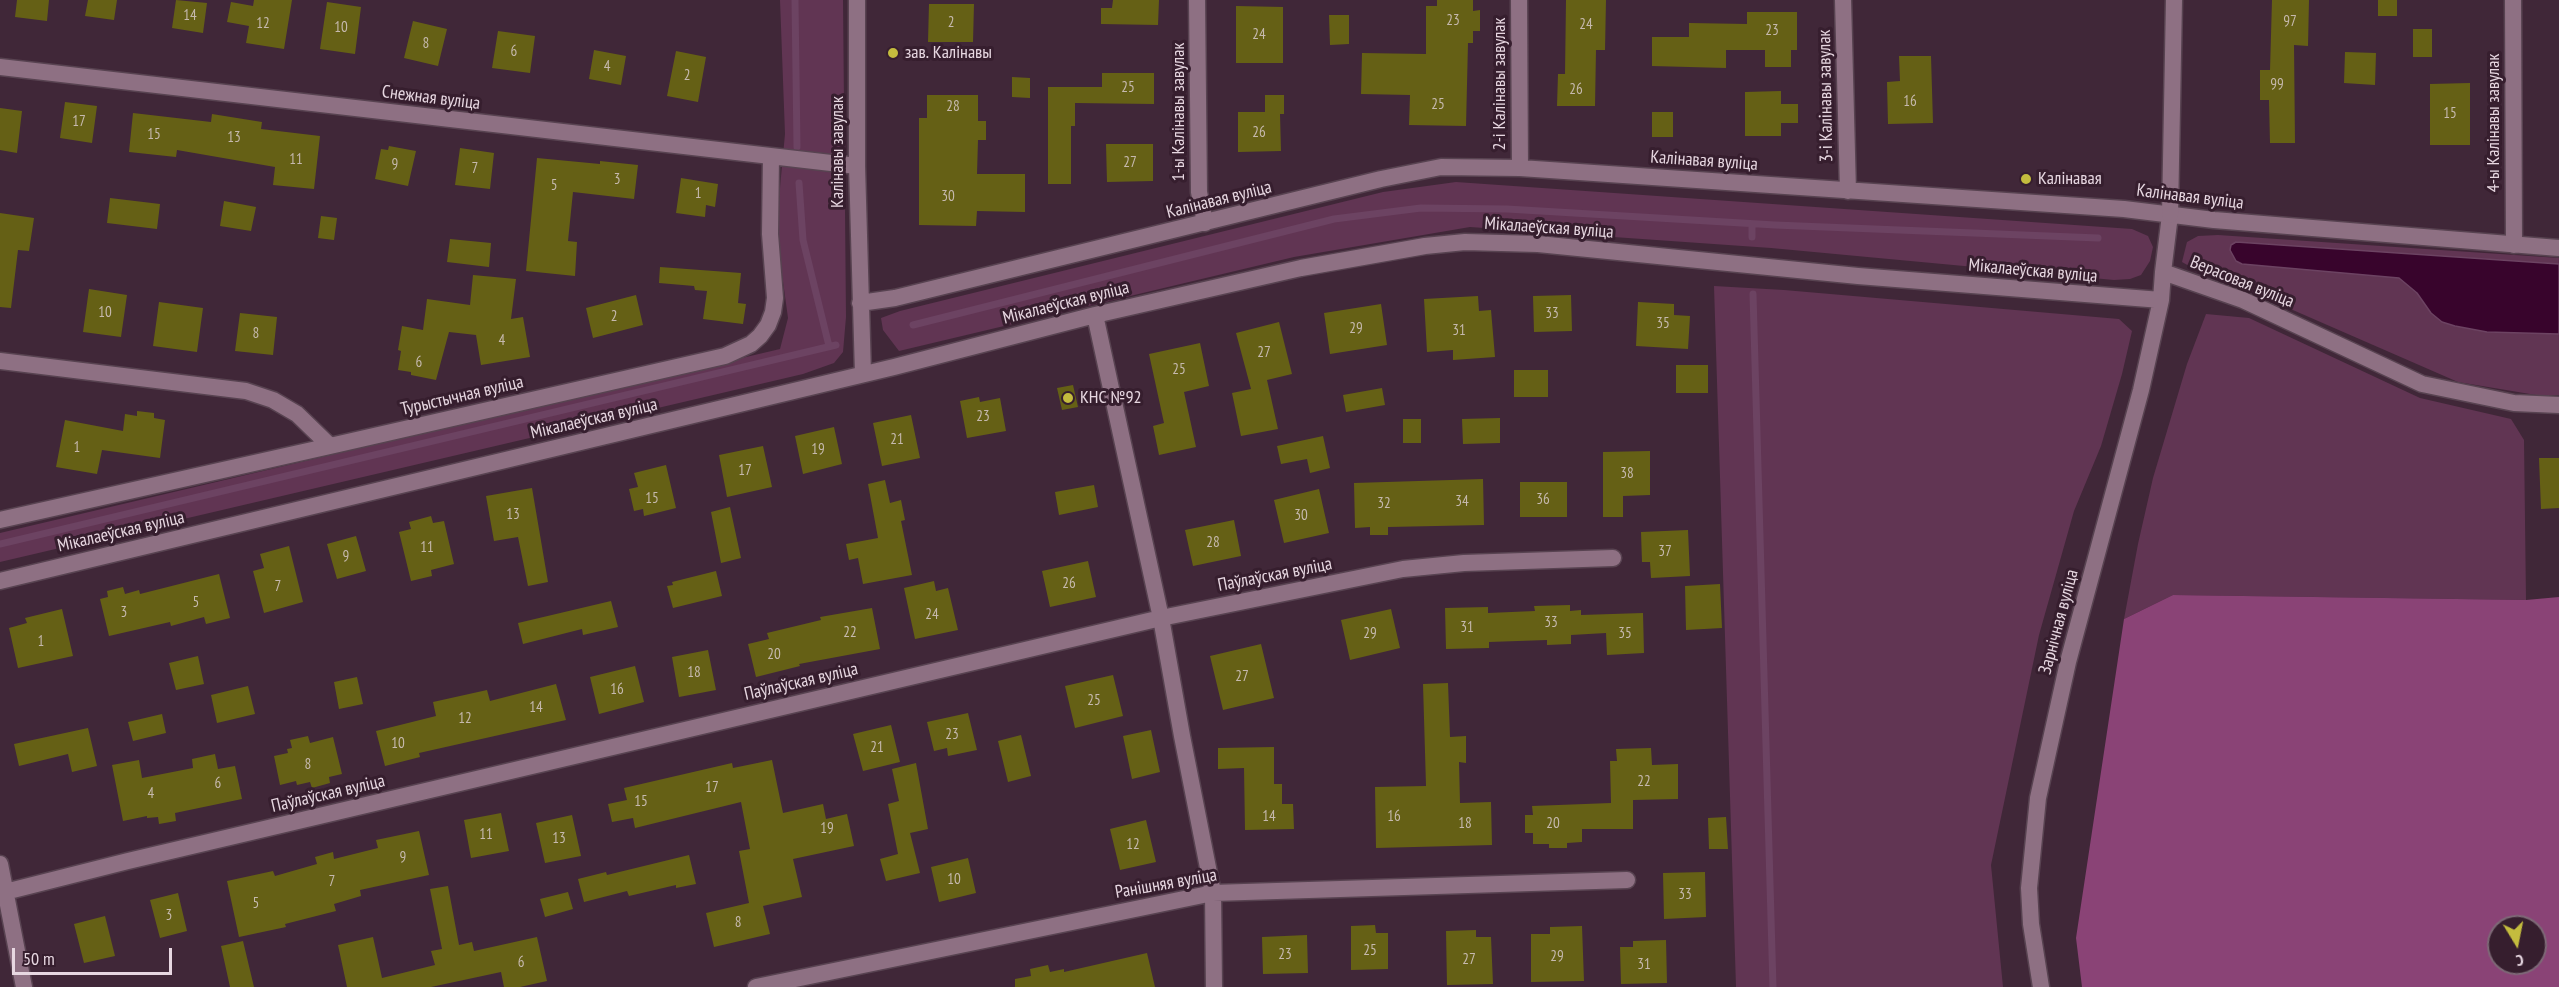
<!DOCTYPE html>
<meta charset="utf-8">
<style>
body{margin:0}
#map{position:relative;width:2559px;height:987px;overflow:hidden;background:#402738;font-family:"PT Sans Narrow",sans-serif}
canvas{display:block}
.north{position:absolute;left:2487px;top:915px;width:60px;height:60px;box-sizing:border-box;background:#361e2e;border:2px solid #7d6876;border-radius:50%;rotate:170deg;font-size:16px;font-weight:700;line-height:24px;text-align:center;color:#e7d7e1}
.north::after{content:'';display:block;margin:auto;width:21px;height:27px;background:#c4bc3e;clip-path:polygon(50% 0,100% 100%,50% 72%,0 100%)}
.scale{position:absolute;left:12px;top:948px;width:160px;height:27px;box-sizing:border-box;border:3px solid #e7d7e1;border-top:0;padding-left:8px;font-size:18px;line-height:21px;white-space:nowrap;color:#e7d7e1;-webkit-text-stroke:4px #361e2e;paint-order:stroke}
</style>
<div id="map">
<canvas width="2559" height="987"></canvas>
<div class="north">С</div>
<div class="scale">50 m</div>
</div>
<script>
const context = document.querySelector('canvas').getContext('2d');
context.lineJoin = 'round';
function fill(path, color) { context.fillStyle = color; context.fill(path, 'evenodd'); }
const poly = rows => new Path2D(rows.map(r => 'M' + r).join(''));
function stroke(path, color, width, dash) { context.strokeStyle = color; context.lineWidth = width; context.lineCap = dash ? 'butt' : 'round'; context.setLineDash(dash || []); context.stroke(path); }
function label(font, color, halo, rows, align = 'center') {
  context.font = font + ' "PT Sans Narrow",sans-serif'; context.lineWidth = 6; context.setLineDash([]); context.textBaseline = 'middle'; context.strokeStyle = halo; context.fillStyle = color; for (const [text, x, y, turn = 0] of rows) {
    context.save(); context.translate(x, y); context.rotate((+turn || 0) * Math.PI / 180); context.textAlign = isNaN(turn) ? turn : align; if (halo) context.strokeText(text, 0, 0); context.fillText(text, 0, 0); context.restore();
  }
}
const green = poly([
 [780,0,843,0,846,317,843,352,834,363,803,374,0,562,0,533,780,349,788,318,776,230,785,134],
 [1456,182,2132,229,2148,236,2153,247,2150,261,2141,275,2130,279,2114,280,1771,248,1470,227,1294,257,899,351,883,330,881,318,900,311,1383,192],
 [2218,235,2559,258,2559,395,2536,395,2458,382,2247,290,2198,271,2182,262,2187,242,2198,236],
 [1714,286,1784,290,2119,319,2132,331,2122,374,2101,446,2074,511,2039,635,1991,865,2003,987,1736,987],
 [2206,314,2249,318,2420,398,2511,419,2524,440,2526,600,2173,595,2124,619,2138,544,2153,478,2187,364]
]);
const forest = poly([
 [2173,595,2526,600,2559,597,2559,987,2082,987,2076,938,2124,619],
 [2499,927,2535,927,2535,963,2499,963]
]);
const water = poly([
 [2236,242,2559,264,2559,334,2487,332,2455,326,2442,322,2431,313,2417,293,2399,278,2242,264,2236,261,2230,250,2231,245,2236,242]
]);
const stream = poly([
 [795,0,797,147],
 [799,183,803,240,829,346],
 [1752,224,1752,237],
 [1753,294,1773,987],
 [913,325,1334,219,1421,208,1507,209,1775,225,2098,238],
 [0,544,836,345]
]);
const building = poly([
 [17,0,49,0,47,21,15,17],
 [88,0,117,0,114,20,85,16],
 [176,0,207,3,203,33,172,28],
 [254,0,292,0,284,49,246,43,249,26,227,22,231,2,253,6],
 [1113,0,1159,0,1158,25,1101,24,1101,8,1112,8],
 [1437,0,1473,0,1473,11,1480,10,1480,31,1473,31,1473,43,1468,43,1466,126,1409,125,1410,95,1361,94,1362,53,1426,54,1426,6,1437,6],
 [1566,0,1606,0,1605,50,1596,50,1595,106,1557,106,1558,74,1565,74],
 [2272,0,2309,0,2308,46,2294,45,2295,143,2270,143,2269,100,2260,100,2260,70,2270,70],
 [2378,0,2397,0,2397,16,2378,16],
 [327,2,361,7,355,54,320,49],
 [929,4,974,4,973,42,928,42],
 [1236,6,1283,7,1283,63,1236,63],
 [1747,12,1797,12,1797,50,1791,50,1791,67,1765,67,1765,50,1726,50,1726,68,1652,66,1652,37,1689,37,1689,23,1747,24],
 [1329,15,1349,15,1349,44,1330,45],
 [413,21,447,29,438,66,404,58],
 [2413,29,2432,29,2432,57,2413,57],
 [498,31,535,36,530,73,492,68],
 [594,50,626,56,621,85,589,79],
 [676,51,706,57,698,102,667,96],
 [2345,52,2376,53,2375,85,2344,83],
 [1899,56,1931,56,1933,123,1888,124,1887,82,1900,81],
 [1102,73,1154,73,1154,104,1075,103,1075,126,1071,126,1071,184,1048,184,1048,87,1102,87],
 [1012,77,1030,78,1030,98,1012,97],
 [2470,83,2470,145,2430,145,2430,84],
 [1781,91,1781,104,1798,104,1798,123,1781,123,1781,136,1745,136,1745,92],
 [927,95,978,95,978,121,986,121,986,140,978,140,977,174,1025,174,1025,212,977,211,976,226,919,225,919,118,927,118],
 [1265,95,1284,95,1284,114,1280,114,1281,151,1238,152,1238,112,1265,112],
 [65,102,97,106,92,143,60,138],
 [0,108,22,111,17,153,0,150],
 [1652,112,1673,112,1673,137,1652,137],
 [133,113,211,122,212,114,262,122,261,129,320,136,314,189,273,185,275,167,177,150,176,157,129,152],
 [1106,144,1153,144,1153,181,1107,182],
 [389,146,416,151,408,186,375,179,381,149,388,150],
 [460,148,494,153,490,189,455,185],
 [537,158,600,164,600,161,638,165,634,199,573,192,568,241,577,242,575,276,526,271],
 [681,178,718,184,715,207,706,205,705,217,676,213],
 [110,198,160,204,157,229,107,223],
 [224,201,256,207,251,231,220,226],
 [0,213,34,218,29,251,18,250,11,308,0,307],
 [321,216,337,218,334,240,318,238],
 [450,239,491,243,489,267,447,262],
 [660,267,741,273,738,303,746,304,743,324,703,319,707,291,695,290,694,286,659,283],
 [473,275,516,279,511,319,523,317,530,357,481,365,476,335,449,332,436,380,411,375,411,372,398,370,401,351,398,350,402,326,423,330,427,299,470,305],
 [89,289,127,295,121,337,83,332],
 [636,295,643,325,593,338,586,308],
 [1571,295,1572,331,1534,332,1533,296],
 [1478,296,1479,311,1491,310,1495,357,1453,360,1453,350,1427,352,1424,299],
 [159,302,203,308,197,352,153,346],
 [1638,302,1674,304,1674,315,1690,316,1688,349,1636,346],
 [1381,304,1387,345,1330,354,1324,313],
 [240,313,277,317,273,355,235,351],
 [1279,322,1292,374,1267,380,1278,429,1241,436,1232,393,1251,389,1236,333],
 [1200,343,1209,386,1184,392,1196,447,1159,455,1153,426,1164,423,1149,354],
 [1676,365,1708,365,1708,393,1676,393],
 [1514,370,1548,370,1548,397,1514,397],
 [1073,385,1078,407,1062,410,1057,388],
 [1382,388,1385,405,1346,412,1343,395],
 [979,397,980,402,1000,398,1006,431,967,438,960,401],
 [137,411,154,413,154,418,165,420,160,458,102,450,97,474,56,467,65,420,123,431,125,414,137,416],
 [911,415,920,458,882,466,873,423],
 [1500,418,1500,443,1463,444,1462,419],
 [1403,419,1421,419,1421,443,1403,443],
 [834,427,842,464,803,474,795,436],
 [1323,436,1330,468,1310,473,1307,459,1281,464,1277,446],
 [763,446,772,487,727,497,719,455],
 [1650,451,1650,495,1623,496,1623,517,1603,517,1603,452],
 [2539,458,2559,458,2559,508,2541,509],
 [666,465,676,508,644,516,643,509,634,511,629,489,638,487,634,473],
 [1483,479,1484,525,1388,527,1388,535,1370,535,1370,527,1355,528,1354,483],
 [885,480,890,503,901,500,905,520,901,521,912,575,863,584,858,558,849,560,846,544,878,538,868,484],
 [1520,482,1567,482,1567,517,1520,517],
 [1094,485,1098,507,1059,515,1055,492],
 [532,488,548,582,528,586,518,537,494,541,486,496],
 [1319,489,1329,533,1284,543,1274,500],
 [730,507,741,558,721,563,711,512],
 [431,516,433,523,444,521,454,564,431,570,432,576,411,581,399,532,411,529,409,522],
 [1234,520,1241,556,1193,566,1185,530],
 [1688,530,1690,576,1651,578,1650,562,1642,562,1641,532],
 [356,536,366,571,337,579,327,544],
 [289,546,303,602,264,613,253,571,264,568,260,554],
 [1088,561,1096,597,1050,607,1042,571],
 [716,571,722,596,673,608,667,586,673,585,672,582],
 [219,574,230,618,206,624,204,617,171,626,170,622,109,636,100,599,108,597,107,591,123,587,125,594,139,590,140,594],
 [934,581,936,591,948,588,958,630,915,639,904,588],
 [1720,584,1722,628,1686,630,1685,586],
 [611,601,618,627,583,635,582,629,523,644,518,623],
 [1570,605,1570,611,1581,610,1581,615,1643,613,1644,653,1607,655,1606,633,1571,635,1571,644,1547,645,1547,640,1489,642,1489,648,1446,649,1445,608,1488,607,1488,613,1535,611,1534,606],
 [872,608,880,649,799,664,800,666,756,677,748,644,769,639,767,633,821,620,820,617],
 [62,609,73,656,18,668,9,628,27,623,25,618],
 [1391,609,1400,648,1350,660,1341,620],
 [1261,644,1274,698,1223,710,1210,656],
 [708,650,716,690,679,697,672,657],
 [198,656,204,684,176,690,169,663],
 [635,666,644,702,599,714,590,677],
 [1113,675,1123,716,1075,728,1065,686],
 [357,677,363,704,339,709,334,682],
 [1448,683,1450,737,1466,736,1466,763,1459,762,1460,803,1491,802,1492,845,1376,848,1375,787,1426,786,1423,684],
 [556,684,566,720,419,753,420,757,385,766,376,731,436,716,433,702,487,690,490,701],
 [248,686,255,714,217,723,211,695],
 [968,713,977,750,948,756,947,748,934,751,927,722],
 [162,714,166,733,133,741,128,722],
 [891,725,900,762,863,771,853,734],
 [88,728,97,766,72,772,68,754,19,766,14,744],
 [1151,730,1160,772,1132,779,1123,736],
 [1021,735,1031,776,1008,782,998,741],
 [308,736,310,743,333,737,342,774,329,777,330,783,312,788,310,782,297,785,296,781,280,785,274,756,288,753,287,749,292,748,290,740],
 [1274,747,1274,784,1282,784,1282,804,1293,804,1294,829,1245,830,1244,768,1218,769,1218,748],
 [1651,748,1652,765,1678,764,1678,799,1633,800,1633,829,1582,829,1582,842,1567,843,1567,848,1549,848,1549,844,1533,844,1533,833,1525,833,1525,815,1533,815,1532,806,1611,803,1610,761,1617,761,1616,749],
 [215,754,218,769,235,766,242,799,175,813,176,821,159,824,158,817,147,818,147,816,123,821,112,765,139,760,142,778,193,768,192,759],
 [772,760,783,813,823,804,826,819,847,814,854,846,793,859,802,897,763,906,770,934,714,947,706,913,749,903,739,851,750,849,741,802,635,828,633,818,612,822,608,804,627,800,624,788,732,763,733,768],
 [916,763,928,829,910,833,920,873,886,881,880,859,898,854,888,804,899,801,892,769],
 [501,813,509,851,471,858,464,820],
 [572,815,581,856,545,863,536,823],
 [1726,817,1728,849,1709,849,1708,818],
 [1146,820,1156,862,1120,870,1110,829],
 [419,831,429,875,360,890,361,896,334,904,336,911,285,924,286,927,239,937,227,881,273,871,275,876,317,864,315,857,333,852,334,859,378,848,376,840],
 [689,855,696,884,676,888,676,885,629,896,627,891,584,902,578,879,606,872,607,875],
 [968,858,976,893,939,902,931,867],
 [1705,872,1706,917,1664,919,1663,873],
 [448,886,459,945,472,942,474,951,537,937,547,981,520,987,504,987,501,972,431,987,347,987,338,945,373,937,382,978,435,965,431,951,442,949,430,889],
 [568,892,573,909,545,917,540,899],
 [178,893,187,931,160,938,150,900],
 [105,916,115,956,84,963,74,924],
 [1375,925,1376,933,1388,933,1388,969,1351,970,1351,926],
 [1582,926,1584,981,1531,982,1531,934,1550,934,1550,927],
 [1476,930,1476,937,1491,937,1493,984,1447,985,1446,931],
 [1307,935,1308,973,1263,974,1262,937],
 [1666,940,1667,983,1621,984,1620,947,1633,947,1633,941],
 [243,941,254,987,230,987,221,946],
 [1147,953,1155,987,1015,987,1015,979,1031,976,1030,969,1048,965,1050,972,1064,969,1064,972]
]);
const minor = poly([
 [857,0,857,166,863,374],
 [1197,0,1199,192,1205,223],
 [1519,0,1520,168],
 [1843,0,1848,191],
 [2513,0,2514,245],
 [0,67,857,166],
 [2170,215,2163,272,2243,300,2422,384,2514,403,2559,405],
 [860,303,895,298,1381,179,1441,167,1520,168,2124,209,2214,220,2559,248],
 [1095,315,1161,618,1182,736,1213,893,1214,987],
 [0,361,246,391,273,400,297,414,330,446,725,356,751,344,760,336,768,325,773,312,775,298,770,234,771,157],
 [0,520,330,446],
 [0,581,894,367,1095,315,1301,268,1425,246,1465,242,1538,244,1858,276,2161,300],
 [0,864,24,987],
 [5,892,128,861,1161,618,1403,569,1464,563,1613,558],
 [756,987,1213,893,1627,880],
 [2041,987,2031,924,2029,888,2038,798,2068,662,2141,390,2161,300,2163,272]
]);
const tertiary = poly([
 [2170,215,2174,0]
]);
const markers = [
 [893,53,6,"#c4bc3e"],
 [2026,179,6,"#c4bc3e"],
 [1068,398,6,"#c4bc3e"]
];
const numberNames = [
 ["14",190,16],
 ["23",1453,21],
 ["97",2290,22],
 ["2",951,23],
 ["12",263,24],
 ["24",1586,25],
 ["10",341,28],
 ["23",1772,31],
 ["24",1259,35],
 ["8",426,44],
 ["6",514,52],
 ["4",607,67],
 ["2",687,76],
 ["99",2277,85],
 ["25",1128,88],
 ["26",1576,90],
 ["16",1910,102],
 ["25",1438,105],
 ["28",953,107],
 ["15",2450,114],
 ["17",79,122],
 ["26",1259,133],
 ["15",154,135],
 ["13",234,138],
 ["11",296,160],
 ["27",1130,163],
 ["9",395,165],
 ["7",475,169],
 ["3",617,180],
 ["5",554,186],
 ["1",698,194],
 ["30",948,197],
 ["10",105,313],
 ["33",1552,314],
 ["2",614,317],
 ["35",1663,324],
 ["29",1356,329],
 ["31",1459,331],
 ["8",256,334],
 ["4",502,341],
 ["27",1264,353],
 ["6",419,363],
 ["25",1179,370],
 ["23",983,417],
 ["21",897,440],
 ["1",77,448],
 ["19",818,450],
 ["17",745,471],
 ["38",1627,474],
 ["15",652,499],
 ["36",1543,500],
 ["34",1462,502],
 ["32",1384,504],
 ["13",513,515],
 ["30",1301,516],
 ["28",1213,543],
 ["11",427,548],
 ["37",1665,552],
 ["9",346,557],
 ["26",1069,584],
 ["7",278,587],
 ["5",196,603],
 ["3",124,613],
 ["24",932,615],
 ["33",1551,623],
 ["31",1467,628],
 ["22",850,633],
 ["29",1370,634],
 ["35",1625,634],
 ["1",41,642],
 ["20",774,655],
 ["18",694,673],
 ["27",1242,677],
 ["16",617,690],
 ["25",1094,701],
 ["14",536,708],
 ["12",465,719],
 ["23",952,735],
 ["10",398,744],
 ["21",877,748],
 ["8",308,765],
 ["22",1644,782],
 ["6",218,784],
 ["17",712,788],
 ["4",151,794],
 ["15",641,802],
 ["14",1269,817],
 ["16",1394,817],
 ["18",1465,824],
 ["20",1553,824],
 ["19",827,829],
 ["11",486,835],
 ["13",559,839],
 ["12",1133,845],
 ["9",403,858],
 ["10",954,880],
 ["7",332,882],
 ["33",1685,895],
 ["5",256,904],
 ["3",169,916],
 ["8",738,923],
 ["25",1370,951],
 ["23",1285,955],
 ["29",1557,957],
 ["27",1469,960],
 ["6",521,963],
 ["31",1644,965]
];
const poiNames = [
 ["зав. Калінавы",905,53],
 ["Калінавая",2038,179],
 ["КНС №92",1080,398]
];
const streetNames = [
 ["2-і Калінавы завулак",1500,84,-90],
 ["3-і Калінавы завулак",1826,96,-91],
 ["Снежная вуліца",431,98,7],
 ["1-ы Калінавы завулак",1179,112,-90],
 ["4-ы Калінавы завулак",2494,123,-90],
 ["Калінавы завулак",838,152,-90],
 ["Калінавая вуліца",1704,161,4],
 ["Калінавая вуліца",2190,197,7],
 ["Калінавая вуліца",1219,200,-14],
 ["Мікалаеўская вуліца",1549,228,4],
 ["Мікалаеўская вуліца",2033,271,5],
 ["Верасовая вуліца",2242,282,22],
 ["Мікалаеўская вуліца",1066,303,-14],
 ["Турыстычная вуліца",462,396,-13],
 ["Мікалаеўская вуліца",594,419,-13],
 ["Мікалаеўская вуліца",121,532,-13],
 ["Паўлаўская вуліца",1275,575,-11],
 ["Зарнічная вуліца",2059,622,-75],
 ["Паўлаўская вуліца",801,682,-13],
 ["Паўлаўская вуліца",328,794,-13],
 ["Ранішняя вуліца",1166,884,-10]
];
fill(green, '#613553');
fill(forest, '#8a4376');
fill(water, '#38042c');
stroke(water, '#6c4362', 1.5);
stroke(stream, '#6c4362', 7);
fill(building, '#656015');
stroke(minor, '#584351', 19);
stroke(tertiary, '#584351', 19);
stroke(minor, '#8e7083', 16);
stroke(tertiary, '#8e7083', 16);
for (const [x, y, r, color] of markers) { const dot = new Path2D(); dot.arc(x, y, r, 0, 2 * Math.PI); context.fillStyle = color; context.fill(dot); stroke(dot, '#361e2e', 2); }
label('15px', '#c6b9ae', null, numberNames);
label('18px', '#e7d7e1', '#361e2e', poiNames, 'left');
label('18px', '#e7d7e1', '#361e2e', streetNames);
</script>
